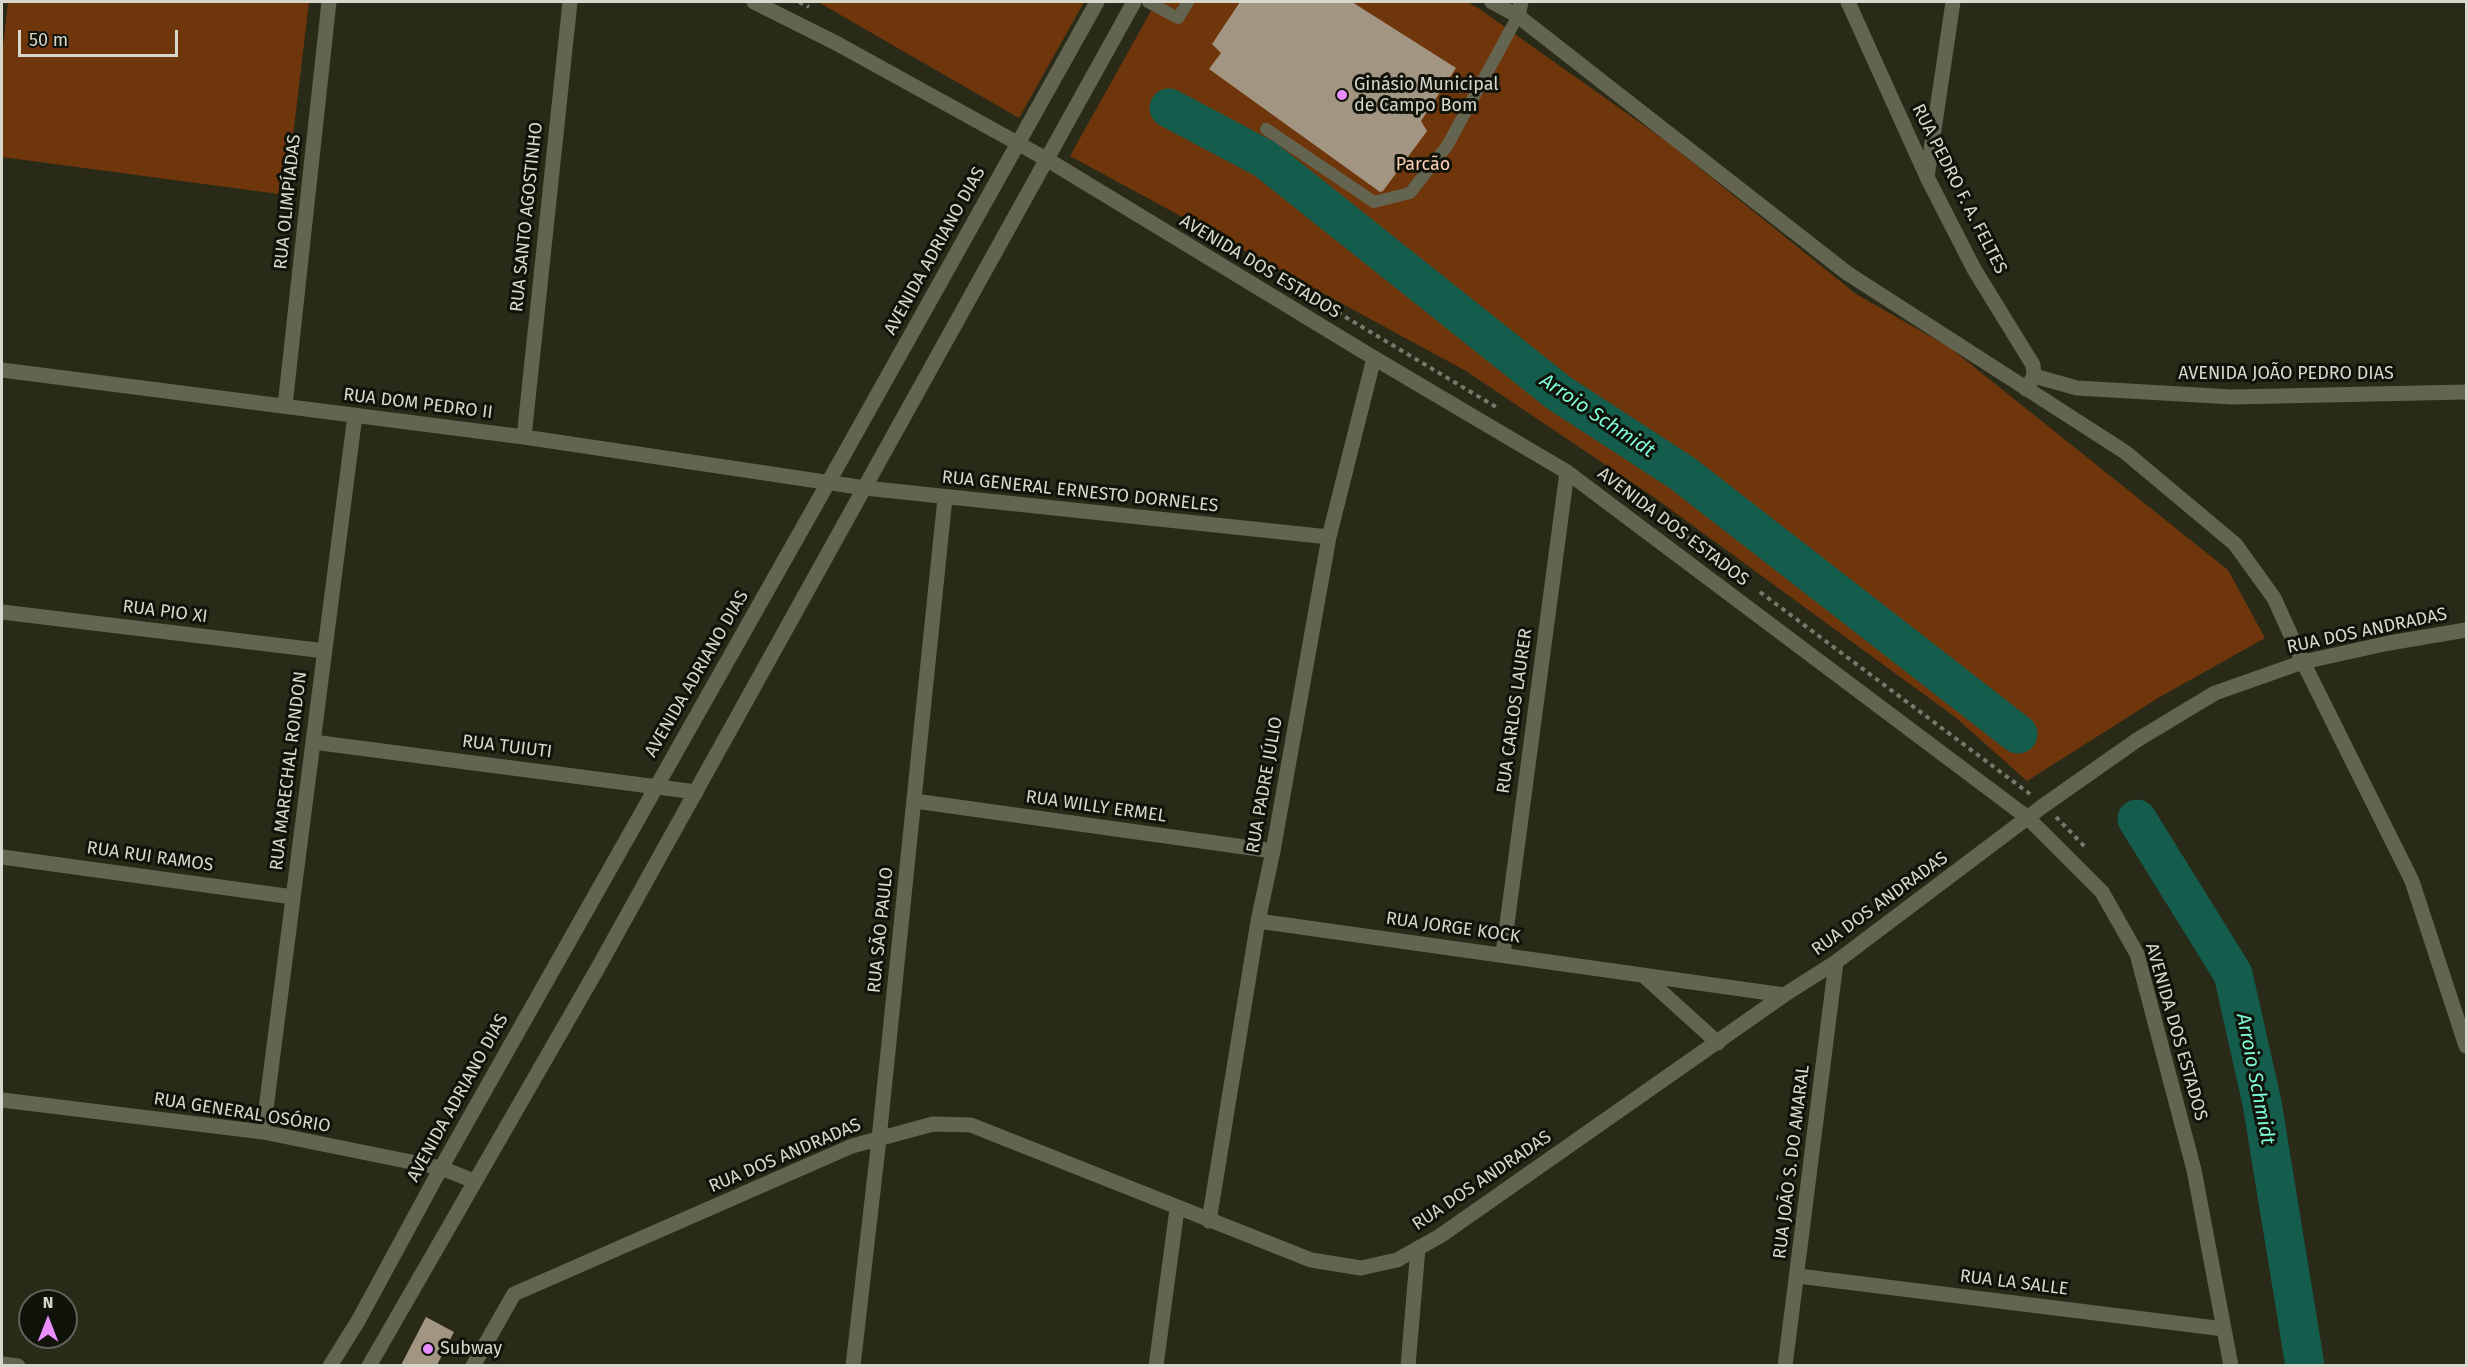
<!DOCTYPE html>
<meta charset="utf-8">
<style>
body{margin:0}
#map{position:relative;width:2468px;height:1367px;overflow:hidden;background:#292a18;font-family:"Fira Sans",sans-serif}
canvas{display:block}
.frame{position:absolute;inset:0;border:3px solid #d7d8cc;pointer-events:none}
.north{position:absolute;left:18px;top:1289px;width:60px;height:60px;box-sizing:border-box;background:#11120a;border:2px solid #606158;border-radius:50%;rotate:0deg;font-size:16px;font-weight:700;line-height:24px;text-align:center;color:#d7d8cc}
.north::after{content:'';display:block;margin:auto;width:21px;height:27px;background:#e98efe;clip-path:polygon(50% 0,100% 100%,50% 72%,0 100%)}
.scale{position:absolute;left:18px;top:30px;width:160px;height:27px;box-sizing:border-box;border:3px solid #d7d8cc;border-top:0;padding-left:8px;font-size:18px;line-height:21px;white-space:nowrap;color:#d7d8cc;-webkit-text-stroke:4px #11120a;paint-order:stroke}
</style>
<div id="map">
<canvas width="2468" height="1367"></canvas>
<div class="frame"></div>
<div class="north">N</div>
<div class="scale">50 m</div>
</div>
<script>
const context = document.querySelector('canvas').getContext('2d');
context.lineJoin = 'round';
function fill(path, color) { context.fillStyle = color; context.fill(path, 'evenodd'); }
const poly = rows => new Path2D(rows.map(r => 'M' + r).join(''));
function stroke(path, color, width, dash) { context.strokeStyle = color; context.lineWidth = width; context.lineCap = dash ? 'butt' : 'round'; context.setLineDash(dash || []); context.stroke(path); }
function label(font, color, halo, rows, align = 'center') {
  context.font = font + ' "Fira Sans",sans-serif'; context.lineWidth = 6; context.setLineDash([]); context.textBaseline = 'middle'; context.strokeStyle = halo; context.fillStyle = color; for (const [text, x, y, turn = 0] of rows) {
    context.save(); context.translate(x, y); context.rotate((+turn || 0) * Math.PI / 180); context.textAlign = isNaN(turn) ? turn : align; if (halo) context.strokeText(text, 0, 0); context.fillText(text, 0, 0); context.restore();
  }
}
const green = poly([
 [8,2,309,2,286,195,2,157,2,57],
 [818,2,1084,2,1019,118],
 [1156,2,1467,2,1478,8,1666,141,1856,294,1949,347,2228,570,2265,638,2158,698,2027,781,1955,717,1655,498,1466,371,1070,156]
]);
const river = poly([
 [1169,108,1265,159,1559,393,1682,473,2018,734],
 [2137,819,2233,974,2262,1103,2305,1366]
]);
const building = poly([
 [1240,2,1352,2,1456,68,1421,121,1427,131,1383,191,1380,192,1209,69,1221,53,1212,44],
 [426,1317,454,1332,437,1365,401,1365]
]);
const path = poly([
 [799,2,809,7],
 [1322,303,1496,407],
 [1671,525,1732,571],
 [1760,592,2030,794],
 [2056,817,2086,848]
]);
const lane = poly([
 [1148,2,1178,18,1188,2],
 [1266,129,1374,202,1410,193,1447,146,1518,16]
]);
const street = poly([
 [1848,2,1927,177,1974,269,2033,365,2034,376,2026,389],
 [1518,16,1521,2],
 [1927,177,1953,2],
 [2,370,524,437,865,488,1329,537],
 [2034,376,2077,388,2232,397,2466,392],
 [285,406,329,2],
 [524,437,570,2],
 [2,612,325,651],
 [2303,662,2412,881,2466,1046],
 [313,742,696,792],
 [915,801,1273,851],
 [2028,818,2102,892,2137,954,2194,1170,2231,1366],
 [2,857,293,897],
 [1258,921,1784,995],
 [1503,954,1567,472],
 [1644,976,1718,1043],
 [2,1100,263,1132,441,1168,474,1181],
 [263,1132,355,415],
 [1209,1221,1258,921,1273,851,1329,537,1374,358],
 [1798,1276,2224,1329],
 [2,1364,18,1366],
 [853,1366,879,1139,945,498],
 [1156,1366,1177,1209],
 [1408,1366,1418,1248],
 [1785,1366,1836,962]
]);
const secondary = poly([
 [754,2,836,43,1048,160,1374,358,1567,472,2028,818],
 [1492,2,1518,16,1847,273,2125,452,2235,544,2274,598,2303,662],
 [330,1366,358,1321,441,1168,828,483,1097,2],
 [369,1366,599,966,1134,2],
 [473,1366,514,1294,852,1146,933,1124,971,1125,1311,1260,1361,1268,1397,1260,1440,1236,1784,995,1836,962,2043,806,2137,740,2215,693,2303,662,2389,643,2466,630]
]);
const markers = [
 [1342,95,6,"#e98efe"],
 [428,1349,6,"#e98efe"]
];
const poiNames = [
 ["Ginásio Municipal",1354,85],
 ["de Campo Bom",1354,106],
 ["Subway",440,1349]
];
const parkNames = [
 ["Parcão",1423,165]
];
const streetNames = [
 ["RUA PEDRO F. A. FELTES",1959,189,63],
 ["RUA OLIMPÍADAS",288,202,-84],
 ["RUA SANTO AGOSTINHO",527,217,-84],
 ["AVENIDA ADRIANO DIAS",935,251,-61],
 ["AVENIDA DOS ESTADOS",1260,267,31],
 ["AVENIDA JOÃO PEDRO DIAS",2286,374],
 ["RUA DOM PEDRO II",418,404,7],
 ["RUA GENERAL ERNESTO DORNELES",1080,492,6],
 ["AVENIDA DOS ESTADOS",1673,527,37],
 ["RUA PIO XI",165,612,7],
 ["RUA DOS ANDRADAS",2367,631,-12],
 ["AVENIDA ADRIANO DIAS",697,674,-60],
 ["RUA CARLOS LAURER",1515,711,-82],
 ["RUA TUIUTI",507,747,7],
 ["RUA MARECHAL RONDON",289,771,-83],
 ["RUA PADRE JÚLIO",1265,785,-80],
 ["RUA WILLY ERMEL",1096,807,8],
 ["RUA RUI RAMOS",150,857,8],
 ["RUA DOS ANDRADAS",1880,904,-36],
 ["RUA JORGE KOCK",1453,928,8],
 ["RUA SÃO PAULO",881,930,-84],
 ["AVENIDA DOS ESTADOS",2176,1032,74],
 ["AVENIDA ADRIANO DIAS",458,1098,-61],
 ["RUA GENERAL OSÓRIO",242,1113,9],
 ["RUA DOS ANDRADAS",785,1156,-23],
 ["RUA JOÃO S. DO AMARAL",1792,1162,-83],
 ["RUA DOS ANDRADAS",1482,1181,-34],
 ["RUA LA SALLE",2014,1283,7]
];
const waterNames = [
 ["Arroio Schmidt",1597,416,34],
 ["Arroio Schmidt",2255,1079,79]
];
fill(green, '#6f360c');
stroke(river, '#145c4c', 39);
fill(building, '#a29682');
stroke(path, '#797a6a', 4, [4.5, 4.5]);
stroke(lane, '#636551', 12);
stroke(street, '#636551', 15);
stroke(secondary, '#636551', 15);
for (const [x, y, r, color] of markers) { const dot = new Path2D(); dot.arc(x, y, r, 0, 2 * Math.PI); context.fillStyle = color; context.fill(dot); stroke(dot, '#11120a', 2); }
label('18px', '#d7d8cc', '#11120a', poiNames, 'left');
label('18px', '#fccfb6', '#11120a', parkNames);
label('18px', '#d7d8cc', '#11120a', streetNames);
label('italic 20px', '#7efbd9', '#11120a', waterNames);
</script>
